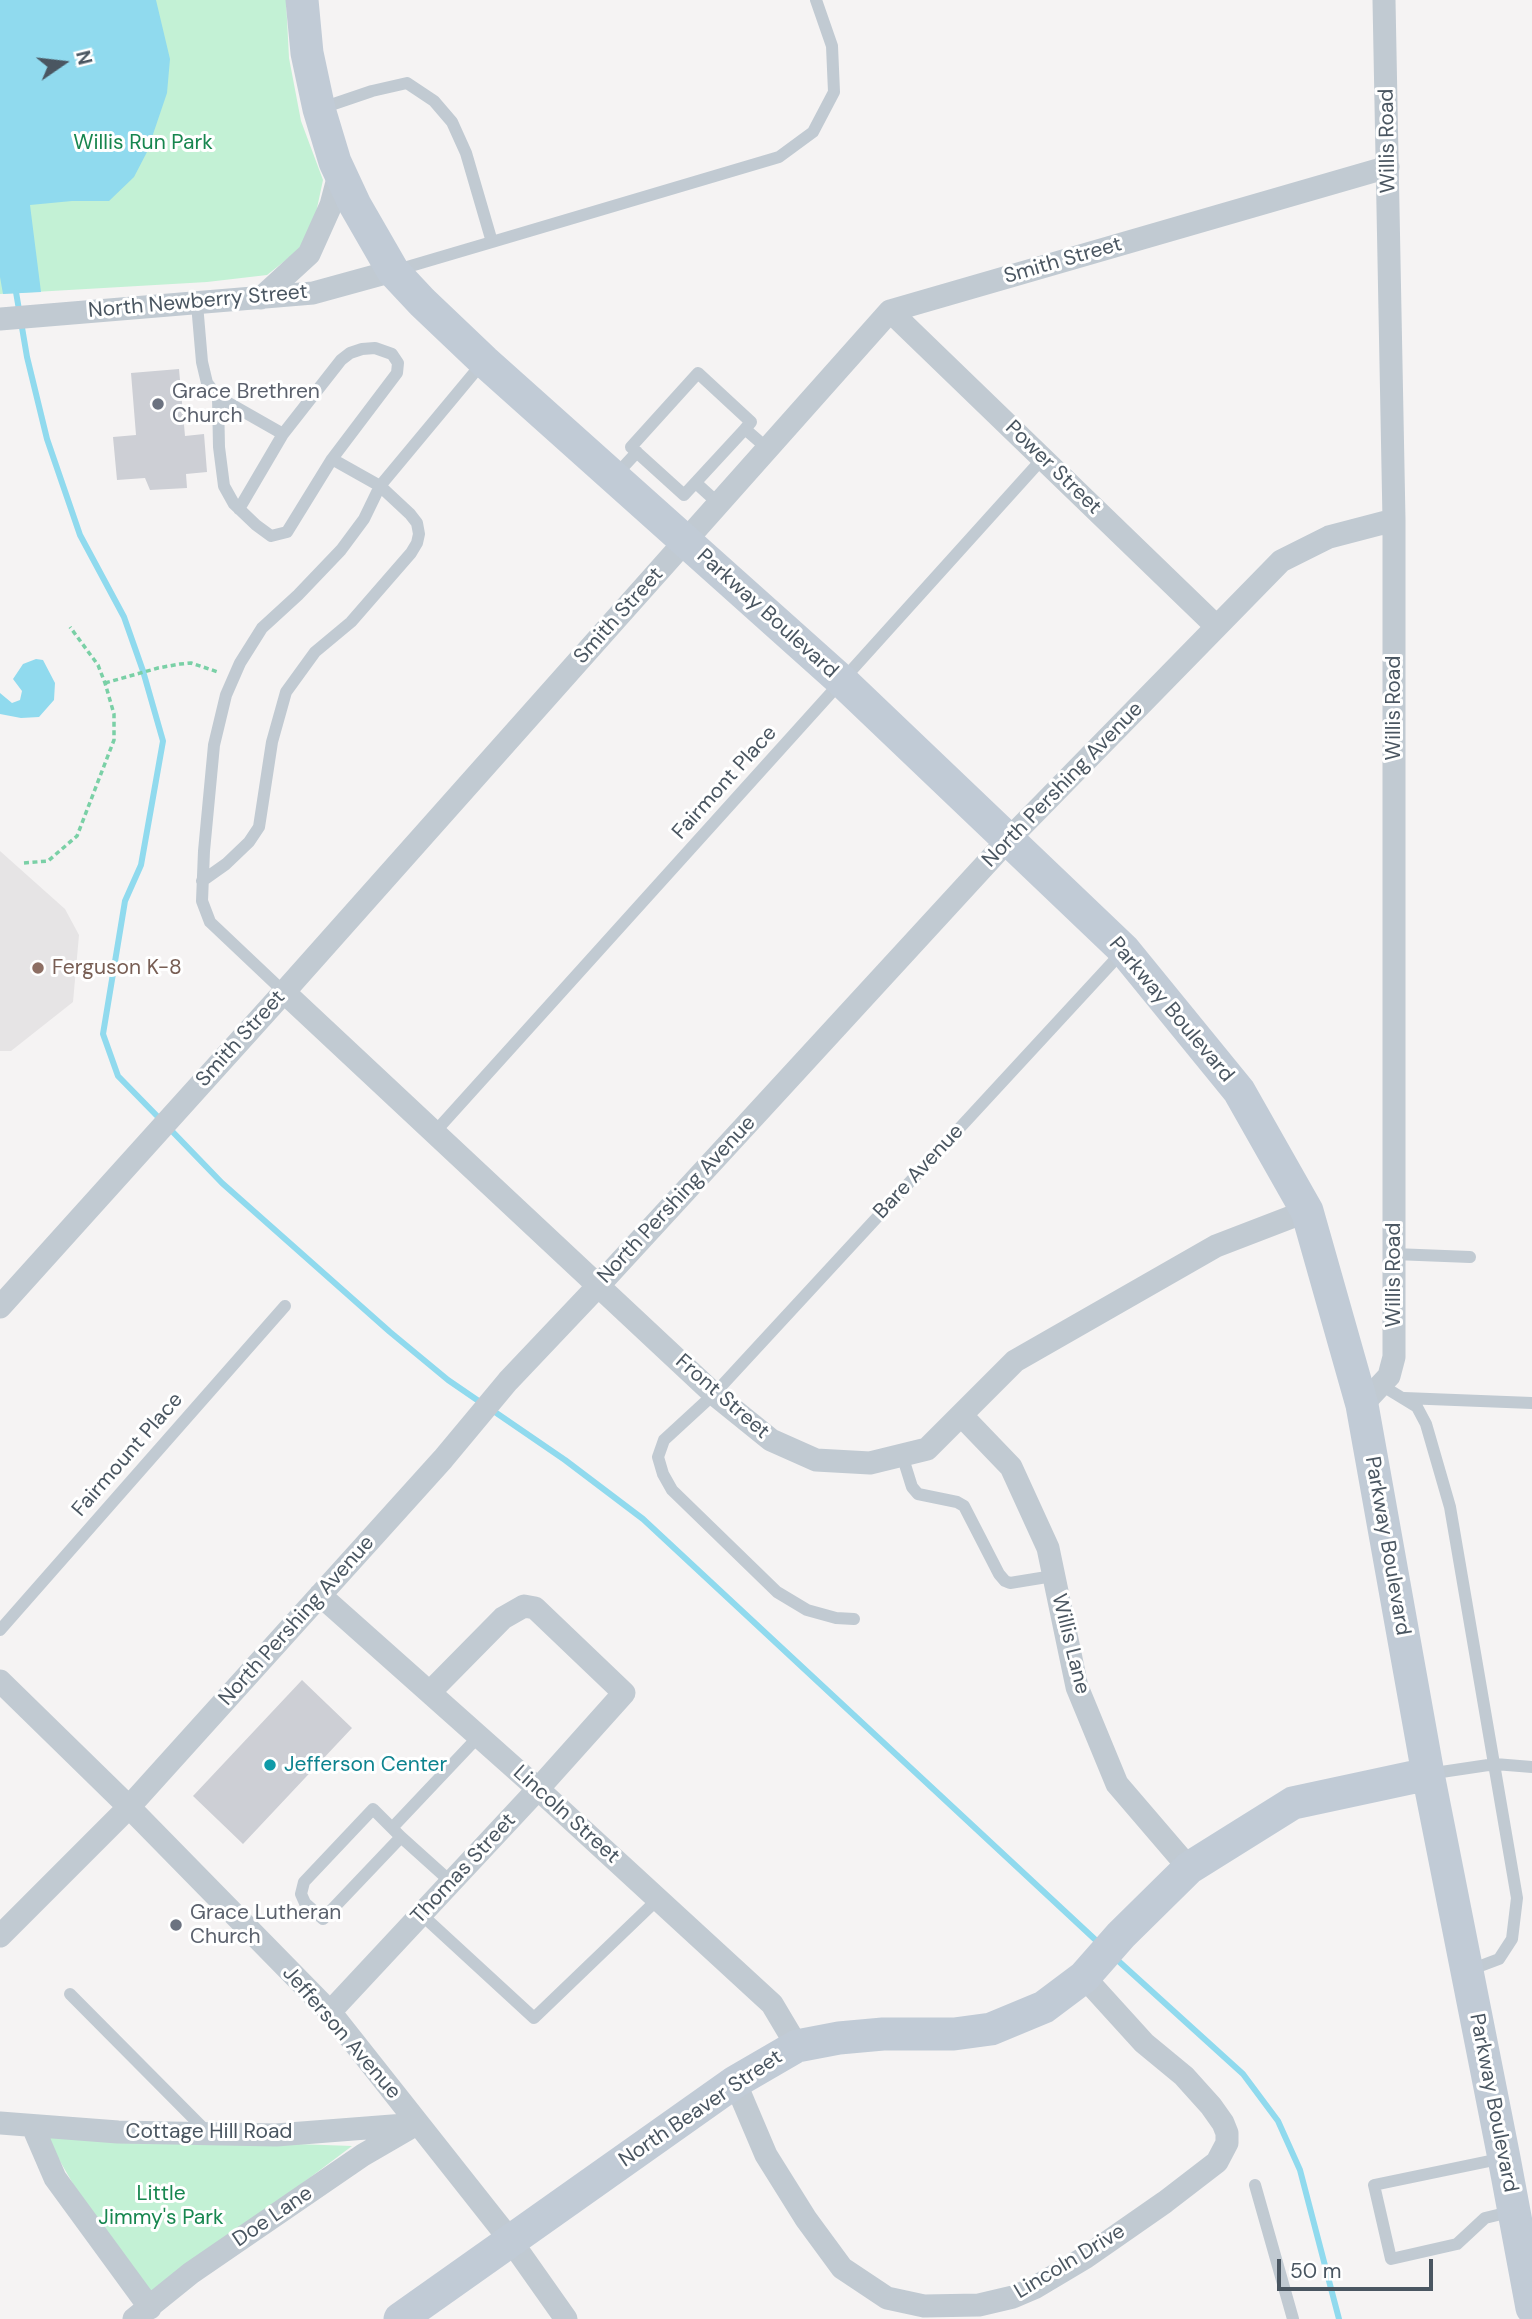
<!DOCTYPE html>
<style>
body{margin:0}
#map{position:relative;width:1532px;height:2319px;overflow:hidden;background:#f5f3f3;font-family:"DM Sans",sans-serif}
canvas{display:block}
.north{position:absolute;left:28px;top:28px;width:70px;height:70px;-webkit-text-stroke:5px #fff;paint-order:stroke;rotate:76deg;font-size:19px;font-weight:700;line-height:28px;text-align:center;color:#4a5661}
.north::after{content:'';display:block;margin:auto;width:24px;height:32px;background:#4a5661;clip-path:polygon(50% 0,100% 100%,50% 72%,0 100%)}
.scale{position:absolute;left:1277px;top:2259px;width:156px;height:32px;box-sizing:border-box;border:4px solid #4a5661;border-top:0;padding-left:9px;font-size:21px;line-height:24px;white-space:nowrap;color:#4a5661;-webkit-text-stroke:5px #fff;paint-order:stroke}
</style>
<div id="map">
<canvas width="1532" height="2319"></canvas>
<div class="north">N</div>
<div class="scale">50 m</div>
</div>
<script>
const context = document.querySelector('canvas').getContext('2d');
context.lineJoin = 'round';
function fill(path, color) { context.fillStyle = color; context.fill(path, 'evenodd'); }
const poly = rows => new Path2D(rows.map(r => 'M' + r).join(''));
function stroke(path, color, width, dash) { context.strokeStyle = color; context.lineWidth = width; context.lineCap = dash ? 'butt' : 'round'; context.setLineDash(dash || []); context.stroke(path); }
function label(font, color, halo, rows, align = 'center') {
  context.font = font + ' "DM Sans",sans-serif'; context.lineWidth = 6; context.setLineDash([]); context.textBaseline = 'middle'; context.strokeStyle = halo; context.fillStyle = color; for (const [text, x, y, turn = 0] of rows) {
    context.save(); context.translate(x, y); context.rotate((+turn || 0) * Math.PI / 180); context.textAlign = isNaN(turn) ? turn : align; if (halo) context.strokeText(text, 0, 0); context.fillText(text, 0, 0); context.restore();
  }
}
const education = poly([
 [0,851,65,909,79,935,73,1002,11,1051,0,1051]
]);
const green = poly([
 [0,0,286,0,289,58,301,121,323,180,310,241,267,275,207,282,0,294],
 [45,2135,352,2146,142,2304]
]);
const water = poly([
 [0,0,156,0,170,59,167,93,147,152,134,177,109,201,72,201,30,205,41,292,3,294,0,277],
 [36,659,43,660,55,683,54,700,39,717,21,718,0,714,0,693,12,703,20,700,22,691,13,679,23,664]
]);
const stream = poly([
 [16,292,27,357,47,439,80,535,124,617,143,671,163,741,141,865,125,901,103,1034,118,1076,161,1120],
 [168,1127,222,1183,390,1332,448,1380,483,1404],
 [492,1410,565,1460,643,1519,1101,1945],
 [1114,1957,1243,2074,1278,2121,1300,2170,1339,2319]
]);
const building = poly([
 [179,369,185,436,204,434,207,472,186,474,187,488,150,490,145,478,117,480,113,437,136,435,131,373],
 [302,1680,352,1728,243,1844,193,1796]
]);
const path = poly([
 [105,683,158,668,180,664,191,663,218,672],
 [24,863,48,861,77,836,114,740,114,714,105,683,98,665,70,627]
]);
const lane = poly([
 [319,109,372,91,407,83,434,101,452,122,466,153,492,242,397,270],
 [492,242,779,157,813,132,834,92,832,46,816,0],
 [197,304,202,362,207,383,218,397,283,434,341,360,350,353,362,349,375,348,392,354,398,363,397,373,332,459,380,486,410,514,417,523,419,534,417,543,411,553,351,622,315,652,286,692,272,742,259,827,249,842,226,864,202,881],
 [218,397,219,447,224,486,234,504,256,525,271,536,287,532,332,459],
 [745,429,684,495,631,447,698,373,751,422,745,429,768,449],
 [614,477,637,452],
 [696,483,719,504],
 [239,509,283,434],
 [284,992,210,922,202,901,204,851,214,745,226,695,240,663,262,628,298,595,341,550,364,519,380,486,484,361],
 [434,1133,1043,458],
 [1394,1254,1470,1257],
 [1381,1385,1417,1407,1426,1424,1450,1507,1517,1898,1512,1939,1499,1959,1467,1971],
 [1404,1398,1532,1403],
 [902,1455,912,1487,918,1494,957,1502,964,1506,999,1574,1005,1581,1010,1583,1053,1576],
 [854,1619,836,1618,807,1610,777,1592,672,1490,663,1474,658,1457,664,1440,714,1394,1124,950],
 [0,1630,285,1306],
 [1428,1774,1495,1764,1532,1767],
 [392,1828,401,1837,323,1919,305,1903,301,1894,304,1882,373,1809,392,1828,479,1736],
 [401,1837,451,1882],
 [422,1915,534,2018,658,1899],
 [70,1994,208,2133],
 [1504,2158,1374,2185,1391,2259,1457,2244,1485,2218,1514,2211],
 [1255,2185,1293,2319]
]);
const street = poly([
 [261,298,309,254,331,205,340,171],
 [890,311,1216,626],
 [0,319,313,293,393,271],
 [284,992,714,1394,771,1440,816,1460,870,1463,927,1449,1015,1361,1216,1246,1307,1211],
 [0,1307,284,992,890,311,1388,167],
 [1362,1405,1389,1376,1394,1357,1394,520,1384,0],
 [962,1416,1011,1467,1048,1548,1077,1687,1117,1784,1189,1868],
 [320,1595,538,1789,772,2004,797,2046],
 [0,1681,129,1807,330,2012,511,2241,566,2319],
 [0,1936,129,1807,443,1459,508,1381,599,1285,1009,839,1281,561,1329,537,1394,520],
 [330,2012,538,1789,624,1693,535,1608,524,1606,503,1618,430,1692],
 [735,2082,766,2155,806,2219,842,2268,887,2298,924,2306,979,2305,1013,2297,1034,2288,1086,2257,1165,2202,1217,2162,1227,2143,1227,2133,1223,2123,1211,2106,1184,2076,1144,2043,1084,1977],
 [0,2123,118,2132,276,2135,418,2124],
 [33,2127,55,2178,150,2308],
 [134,2319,191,2273,363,2155,413,2126]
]);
const secondary = poly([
 [302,0,307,53,319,109,335,162,355,205,393,271,422,302,484,361,843,682,1124,950,1239,1091,1307,1211,1362,1405,1428,1774,1504,2158,1532,2308],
 [400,2319,735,2082,797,2046,839,2038,883,2034,954,2034,991,2029,1044,2007,1084,1977,1121,1935,1189,1868,1293,1803,1428,1774]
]);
const markers = [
 [158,404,7,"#6b7280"],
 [38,968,7,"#8d6e63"],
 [270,1765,7,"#0f9aa8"],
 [176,1925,7,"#6b7280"]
];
const streetNames = [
 ["Willis Road",1388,141,-91],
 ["Smith Street",1063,261,-16],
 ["North Newberry Street",198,302,-5],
 ["Power Street",1053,468,44],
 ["Parkway Boulevard",767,614,42],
 ["Smith Street",619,616,-48],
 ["Willis Road",1394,708,-90],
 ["Fairmont Place",725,783,-48],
 ["North Pershing Avenue",1063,785,-46],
 ["Parkway Boulevard",1171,1010,50],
 ["Smith Street",241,1039,-48],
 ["Bare Avenue",919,1172,-47],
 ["North Pershing Avenue",677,1200,-47],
 ["Willis Road",1394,1275,-90],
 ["Front Street",722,1397,41],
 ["Fairmount Place",128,1455,-49],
 ["Parkway Boulevard",1387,1546,80],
 ["North Pershing Avenue",297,1621,-48],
 ["Willis Lane",1070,1644,76],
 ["Lincoln Street",566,1815,42],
 ["Thomas Street",464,1869,-47],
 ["Jefferson Avenue",341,2033,49],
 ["Parkway Boulevard",1493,2103,79],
 ["North Beaver Street",701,2109,-34],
 ["Cottage Hill Road",209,2132],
 ["Doe Lane",273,2217,-34],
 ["Lincoln Drive",1070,2262,-31]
];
const parkNames = [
 ["Willis Run Park",143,143],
 ["Little",161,2194],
 ["Jimmy's Park",161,2218]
];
const worshipNames = [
 ["Grace Brethren",172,392],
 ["Church",172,416],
 ["Grace Lutheran",190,1913],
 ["Church",190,1937]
];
const educationNames = [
 ["Ferguson K-8",52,968]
];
const cultureNames = [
 ["Jefferson Center",284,1765]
];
fill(education, '#e6e4e5');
fill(green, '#c3f1d5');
fill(water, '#90daee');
stroke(stream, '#90daee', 6);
fill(building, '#cdcfd5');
stroke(path, '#7ad0a6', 3.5, [5, 3.5]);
stroke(lane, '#c1cad2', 12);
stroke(street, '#c1cad2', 23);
stroke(secondary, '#c1cbd6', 33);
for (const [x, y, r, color] of markers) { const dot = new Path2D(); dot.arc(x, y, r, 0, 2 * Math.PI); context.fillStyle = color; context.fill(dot); stroke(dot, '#fff', 2.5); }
label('21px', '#4a5661', '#fff', streetNames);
label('21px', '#17864f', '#fff', parkNames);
label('21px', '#5b616d', '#fff', worshipNames, 'left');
label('21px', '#785e54', '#fff', educationNames, 'left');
label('21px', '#0d838f', '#fff', cultureNames, 'left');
</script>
